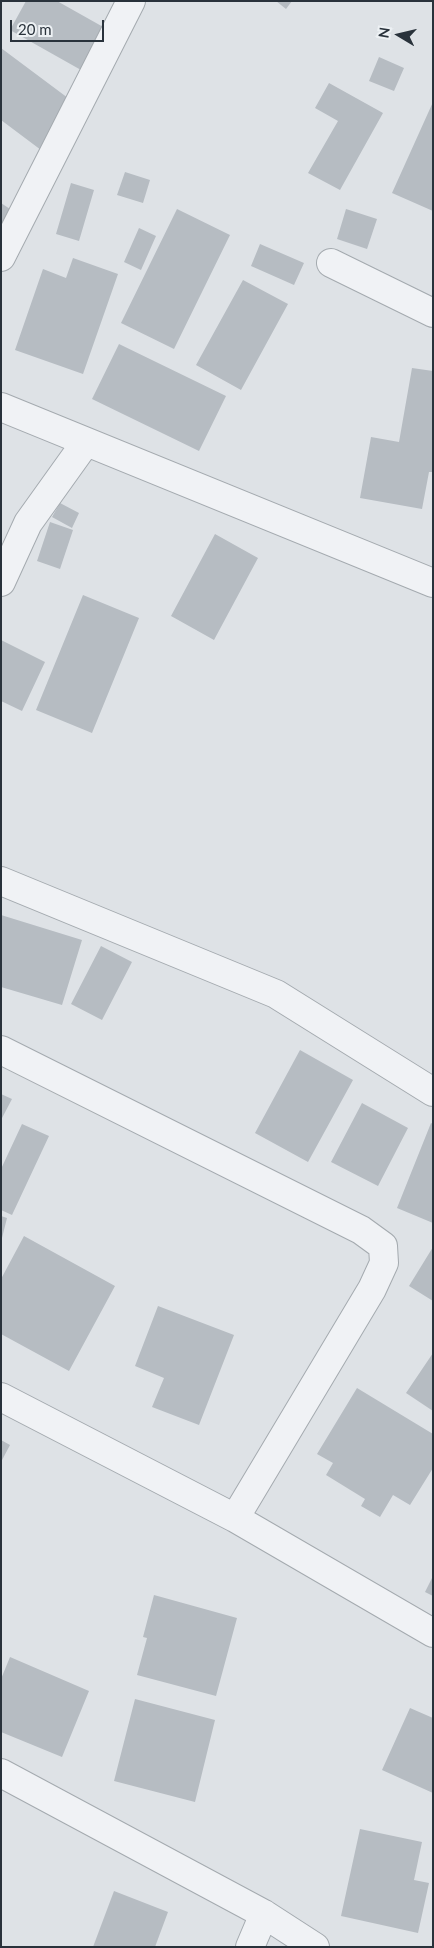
<!DOCTYPE html>
<style>
body{margin:0}
#map{position:relative;width:434px;height:1948px;overflow:hidden;background:#dee2e6;font-family:Lato,sans-serif}
canvas{display:block}
.frame{position:absolute;inset:0;border:2px solid #29323b;pointer-events:none}
.north{position:absolute;left:374px;top:10px;width:50px;height:50px;-webkit-text-stroke:4px #edf1f4;paint-order:stroke;rotate:279deg;font-size:14px;font-weight:700;line-height:20px;text-align:center;color:#29323b}
.north::after{content:'';display:block;margin:auto;width:18px;height:22px;background:#29323b;clip-path:polygon(50% 0,100% 100%,50% 72%,0 100%)}
.scale{position:absolute;left:10px;top:20px;width:94px;height:22px;box-sizing:border-box;border:2px solid #29323b;border-top:0;padding-left:6px;font-size:15px;line-height:18px;white-space:nowrap;color:#29323b;-webkit-text-stroke:4px #edf1f4;paint-order:stroke}
</style>
<div id="map">
<canvas width="434" height="1948"></canvas>
<div class="frame"></div>
<div class="north">N</div>
<div class="scale">20 m</div>
</div>
<script>
const context = document.querySelector('canvas').getContext('2d');
context.lineJoin = 'round';
function fill(path, color) { context.fillStyle = color; context.fill(path, 'evenodd'); }
const poly = rows => new Path2D(rows.map(r => 'M' + r).join(''));
function stroke(path, color, width, dash) { context.strokeStyle = color; context.lineWidth = width; context.lineCap = dash ? 'butt' : 'round'; context.setLineDash(dash || []); context.stroke(path); }
const building = poly([
 [26,1,57,1,105,28,81,70,10,30],
 [276,1,292,1,286,9],
 [1,48,76,104,41,150,1,120],
 [379,57,404,68,394,91,369,81],
 [329,83,383,113,340,190,308,173,338,121,315,108],
 [433,102,433,211,392,193],
 [125,172,150,180,143,203,117,195],
 [71,183,94,190,79,241,56,234],
 [1,203,13,211,1,228],
 [177,209,230,235,174,349,121,323],
 [346,209,377,219,367,249,337,239],
 [139,228,156,236,141,270,124,262],
 [260,244,304,263,294,285,251,266],
 [73,258,118,274,83,374,15,350,43,269,66,278],
 [243,280,288,304,241,390,196,365],
 [119,344,226,396,199,451,92,399],
 [412,368,433,371,433,472,429,472,422,509,360,498,371,437,399,442],
 [60,503,79,513,72,528,52,517],
 [50,522,73,530,60,569,37,561],
 [215,534,258,558,214,640,171,616],
 [83,595,139,618,92,733,36,710],
 [1,640,45,662,22,711,1,701],
 [1,915,82,940,62,1005,1,987],
 [101,946,132,962,102,1020,71,1004],
 [300,1050,353,1080,308,1162,255,1133],
 [1,1094,12,1099,1,1120],
 [362,1103,408,1128,378,1186,331,1162],
 [431,1123,433,1124,433,1223,397,1208],
 [22,1124,49,1136,12,1215,1,1210,1,1169],
 [1,1216,7,1218,2,1238,1,1238],
 [24,1236,115,1286,69,1371,1,1334,1,1279],
 [433,1247,433,1301,409,1286],
 [158,1306,234,1335,199,1425,152,1407,164,1378,135,1366],
 [433,1353,433,1411,406,1393],
 [357,1388,433,1434,433,1468,410,1505,393,1495,380,1517,361,1506,365,1499,326,1475,333,1463,317,1454],
 [1,1440,10,1445,1,1462],
 [433,1576,433,1596,425,1592],
 [154,1595,237,1618,216,1696,137,1675,147,1638,143,1637],
 [10,1657,89,1691,62,1757,1,1732,1,1679],
 [135,1699,215,1720,195,1802,114,1781],
 [410,1708,433,1718,433,1793,382,1770],
 [360,1829,422,1842,414,1880,429,1883,418,1933,341,1916],
 [114,1891,168,1912,155,1947,93,1947]
]);
const minor = poly([
 [1,257,131,1],
 [331,263,433,313],
 [1,407,433,583],
 [1,582,28,523,86,442],
 [1,881,276,994,433,1092],
 [1,1050,361,1230,383,1246,384,1263,372,1289,235,1518],
 [1,1397,235,1518,433,1633],
 [1,1773,264,1914,315,1947],
 [250,1947,264,1914]
]);
fill(building, '#b6bcc2');
stroke(minor, '#a4aaaf', 30);
stroke(minor, '#f0f2f5', 28);
</script>
